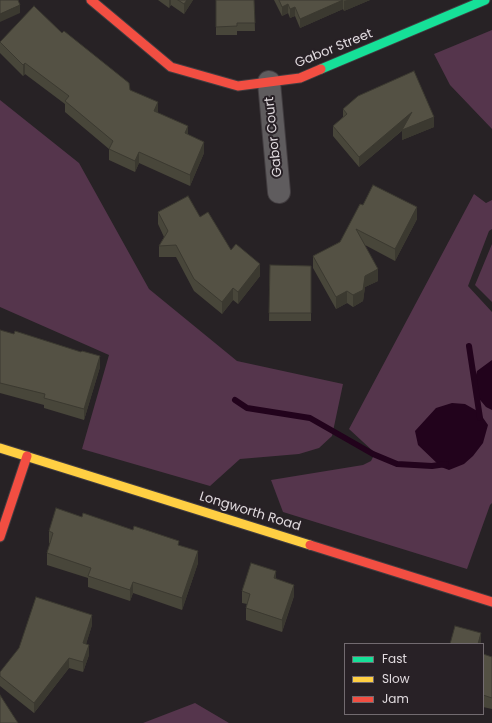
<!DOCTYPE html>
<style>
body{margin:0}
#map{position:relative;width:492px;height:723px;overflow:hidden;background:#272225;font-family:Poppins,sans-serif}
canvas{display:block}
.legend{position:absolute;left:344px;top:643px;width:140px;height:72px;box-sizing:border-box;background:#282126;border:1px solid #726b70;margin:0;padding:5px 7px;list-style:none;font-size:12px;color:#e1dbdf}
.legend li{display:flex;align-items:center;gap:8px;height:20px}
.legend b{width:20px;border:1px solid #726b70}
</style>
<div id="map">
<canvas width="492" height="723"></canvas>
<ul class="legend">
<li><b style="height:5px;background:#16e098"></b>Fast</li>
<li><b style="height:5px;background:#ffcf43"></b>Slow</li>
<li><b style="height:5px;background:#f24e42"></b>Jam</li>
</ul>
</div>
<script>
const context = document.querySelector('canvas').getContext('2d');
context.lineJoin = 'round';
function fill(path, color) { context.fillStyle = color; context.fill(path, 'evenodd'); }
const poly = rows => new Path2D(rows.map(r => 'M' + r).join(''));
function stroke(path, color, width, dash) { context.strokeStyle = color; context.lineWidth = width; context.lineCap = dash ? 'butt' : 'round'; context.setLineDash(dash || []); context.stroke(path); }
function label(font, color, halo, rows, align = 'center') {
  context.font = font + ' Poppins,sans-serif'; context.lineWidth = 4; context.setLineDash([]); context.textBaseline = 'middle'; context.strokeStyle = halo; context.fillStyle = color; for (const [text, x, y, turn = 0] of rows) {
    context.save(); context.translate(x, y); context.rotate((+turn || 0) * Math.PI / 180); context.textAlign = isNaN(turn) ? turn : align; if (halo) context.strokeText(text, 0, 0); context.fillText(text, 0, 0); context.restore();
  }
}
const green = poly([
 [492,30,492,129,450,85,434,54],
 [0,100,79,163,149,289,237,361,343,384,332,436,319,448,299,454,240,459,210,486,82,449,109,355,0,307],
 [474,194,486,203,492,200,492,229,489,231,468,286,492,312,492,503,490,505,467,569,283,512,271,480,363,465,371,461,375,453,349,429],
 [492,244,492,302,475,285],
 [195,703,229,723,143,723]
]);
const water = poly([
 [492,360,492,410,486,407,476,395,474,383,477,371],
 [452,403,465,404,479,412,488,425,483,443,473,456,464,464,449,470,441,467,418,445,415,431,436,408]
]);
const stream = poly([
 [469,346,480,418],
 [235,400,247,408,310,418,373,454,397,464,432,466,446,464]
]);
const street = poly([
 [269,82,279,192]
]);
const fast = poly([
 [321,69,485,0]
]);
const slow = poly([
 [0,448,310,545]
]);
const jam = poly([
 [91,0,171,67,238,86,300,78,321,69],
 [0,537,27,456],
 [310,545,492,602]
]);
const wall = poly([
 [158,0,193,0,184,14,171,5,169,8],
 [216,0,254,0,255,31,237,31,237,35,216,35],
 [274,0,370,0,344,11,343,9,300,28,295,16,290,18,288,13,282,16],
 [62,33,130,90,158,113,188,135,204,153,190,186,139,163,135,172,109,160,109,149,65,112,65,104,25,74,23,76,0,53,0,41],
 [343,109,434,127,402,140,403,130,359,167,333,136,333,126,343,117],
 [363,205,417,219,395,261,365,245,378,281,365,287,363,301,353,307,347,303,336,309,313,268,313,256,340,242],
 [158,212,200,217,231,250,260,276,238,304,233,300,222,314,194,291,176,257,159,257,159,246,164,237,158,224],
 [270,265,311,266,311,321,269,321],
 [0,330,100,367,84,420,44,408,44,405,0,393],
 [82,517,133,530,179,545,198,563,182,610,133,593,130,601,88,587,88,578,47,565,47,553,50,543,49,543,49,531],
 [276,579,294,596,282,632,246,620,246,608,247,604,242,603,242,591],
 [92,625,86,644,89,655,83,672,69,668,34,713,0,686,0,672],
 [483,654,492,657,492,709,483,707]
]);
const shadedWall = poly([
 [169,0,171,0,171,5,169,8],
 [187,0,193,0,184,14,184,4],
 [343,0,343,9,300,28,300,19],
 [347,0,370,0,344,11,344,1],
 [288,4,288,13,282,16,282,7],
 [20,5,20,13,0,22,0,14],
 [295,7,295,16,290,18,290,9],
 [25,63,25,74,23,76,23,65],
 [158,102,158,113,154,111],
 [412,112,412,122,359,167,359,157],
 [434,117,434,127,402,140,402,130],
 [188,126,188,137,185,133],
 [204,142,204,153,190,186,190,175],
 [139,152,139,163,135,172,135,161],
 [417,207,417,219,395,261,395,249],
 [260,264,260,276,238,304,238,292],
 [378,269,378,281,365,287,363,301,353,307,353,295,365,276],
 [233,288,233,300,222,314,222,302],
 [347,291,347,303,336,309,336,297],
 [100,356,100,367,84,420,84,409],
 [198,551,198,563,182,610,182,598],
 [276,571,276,583,274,578],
 [133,582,133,593,130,601,130,590],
 [294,585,294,596,282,632,282,620],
 [92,615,92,625,83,654,83,643],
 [481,633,481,644,478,644],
 [89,645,89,655,83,672,83,662],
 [69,658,69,668,34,713,34,703]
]);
const building = poly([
 [0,0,18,0,20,5,0,14,0,0],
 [178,0,187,0,184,4,178,0],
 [216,0,254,0,255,23,237,23,237,26,216,27,216,0],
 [279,0,343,0,300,19,295,7,290,9,288,4,282,7,279,0],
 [34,6,62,33,64,31,129,83,130,90,158,102,154,111,188,126,185,133,204,142,190,175,139,152,135,161,109,149,113,141,65,101,69,96,25,63,23,65,0,42,34,6],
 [414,71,434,117,402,130,412,112,359,157,333,126,347,114,343,109,358,96,414,71],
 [373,185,417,207,395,249,356,229,378,269,365,276,363,290,353,295,347,291,336,297,313,256,340,242,360,204,363,205,373,185],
 [188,196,200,217,208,212,231,250,236,244,260,264,238,292,233,288,222,302,194,279,176,245,159,246,168,231,158,212,188,196],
 [270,265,311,266,311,313,269,313,270,265],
 [0,330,14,334,15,331,81,352,82,351,100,356,84,409,44,398,45,394,0,383,0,330],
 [56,508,82,517,83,513,133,530,134,526,179,541,178,545,198,551,182,598,133,582,130,590,88,576,91,568,47,553,53,533,49,531,56,508],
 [251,563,276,571,274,578,294,585,282,620,246,608,250,594,242,591,251,563],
 [36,597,92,615,83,643,89,645,83,662,69,658,34,703,0,676,0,672,19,648,36,597],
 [455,626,481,633,478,644,450,644,455,626],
 [483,654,492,657,492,698,483,695,483,654],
 [0,695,18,723,0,723,0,695]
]);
const streetNames = [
 ["Gabor Street",334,49,-22],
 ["Gabor Court",274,137,-96],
 ["Longworth Road",250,512,17]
];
fill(green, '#55354c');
fill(water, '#22031c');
stroke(stream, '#22031c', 6);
stroke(street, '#423d40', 24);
stroke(fast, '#423d40', 11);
stroke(slow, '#423d40', 11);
stroke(jam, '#423d40', 11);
stroke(street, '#5f5c5e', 22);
stroke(fast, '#16e098', 9);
stroke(slow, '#ffcf43', 9);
stroke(jam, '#f24e42', 9);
fill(wall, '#48463a');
fill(shadedWall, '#3b3930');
fill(building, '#545144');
stroke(building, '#3b3930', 1);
label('13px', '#e1dbdf', '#282126', streetNames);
</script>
